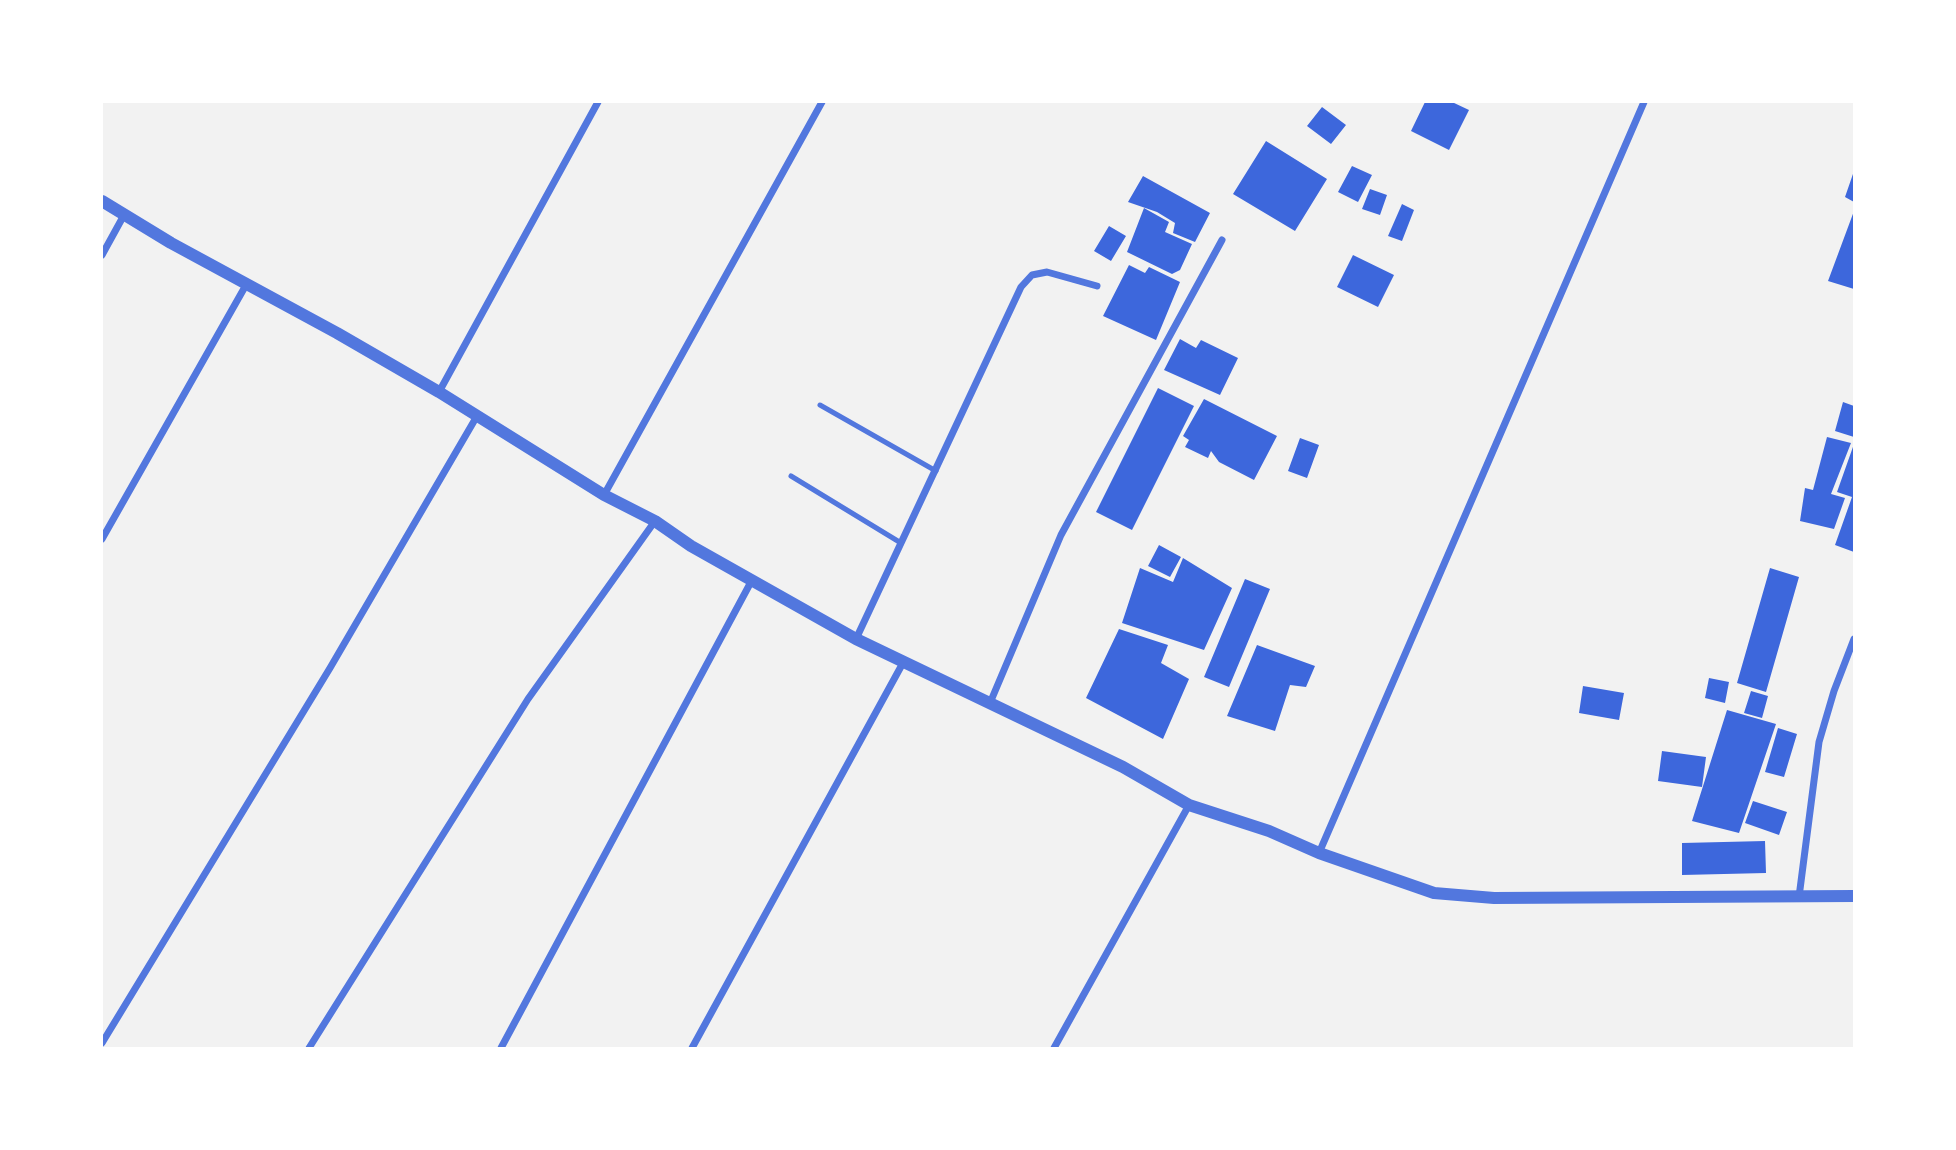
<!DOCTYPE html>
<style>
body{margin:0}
#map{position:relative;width:1956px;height:1150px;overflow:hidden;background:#f2f2f2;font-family:"Libre Baskerville",serif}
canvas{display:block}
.frame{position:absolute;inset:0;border:103px solid #fff;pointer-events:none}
</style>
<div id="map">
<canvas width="1956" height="1150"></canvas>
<div class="frame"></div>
</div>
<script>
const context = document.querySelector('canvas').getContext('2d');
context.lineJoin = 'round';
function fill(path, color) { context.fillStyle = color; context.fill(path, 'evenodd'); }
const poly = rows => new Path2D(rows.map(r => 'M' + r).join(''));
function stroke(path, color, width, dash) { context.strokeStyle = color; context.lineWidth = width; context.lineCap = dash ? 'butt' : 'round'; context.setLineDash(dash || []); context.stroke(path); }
const building = poly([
 [1425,102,1452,102,1469,110,1449,150,1411,131],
 [1322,107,1346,125,1331,144,1307,126],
 [1266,141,1327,179,1295,231,1233,194],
 [1352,166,1372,175,1358,202,1338,192],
 [1854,171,1854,202,1845,197],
 [1143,176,1210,213,1195,242,1173,233,1175,223,1157,212,1128,202],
 [1370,189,1387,195,1380,215,1362,209],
 [1402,204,1414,210,1402,241,1388,236],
 [1144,208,1169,222,1165,232,1192,244,1180,270,1172,274,1127,252],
 [1854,211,1854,289,1828,281],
 [1109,226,1126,236,1111,261,1094,251],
 [1353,255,1394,275,1378,307,1337,287],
 [1129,265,1145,273,1149,267,1180,282,1156,340,1103,316],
 [1180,339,1196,348,1201,340,1238,358,1220,395,1164,370],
 [1158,388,1194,406,1132,530,1096,512],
 [1204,399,1277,436,1254,480,1219,462,1211,451,1208,458,1185,447,1189,440,1183,436],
 [1843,402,1854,406,1854,437,1835,431],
 [1827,437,1851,443,1831,494,1845,498,1834,529,1800,521,1805,488,1813,490],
 [1300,438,1319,445,1307,478,1288,471],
 [1854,444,1854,552,1835,545,1852,497,1837,492],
 [1159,545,1181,557,1170,577,1148,566],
 [1183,558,1232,588,1204,650,1122,623,1140,568,1173,582],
 [1770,568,1799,577,1766,692,1737,683],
 [1245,579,1270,589,1229,687,1204,677],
 [1119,629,1168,645,1161,663,1189,679,1163,739,1086,698],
 [1257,645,1315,666,1306,687,1290,685,1275,731,1227,716],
 [1709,678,1729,682,1725,703,1705,698],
 [1583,686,1624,693,1619,720,1579,713],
 [1751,691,1768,696,1762,718,1744,713],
 [1727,710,1776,724,1739,833,1692,821],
 [1778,728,1797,734,1784,777,1765,772],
 [1662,751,1706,757,1702,787,1658,781],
 [1753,801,1787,812,1779,835,1745,823],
 [1765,841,1766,873,1682,875,1682,843]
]);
const service = poly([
 [820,405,936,471],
 [791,476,901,543]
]);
const minor = poly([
 [102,255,124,215],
 [439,392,598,102],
 [604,495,822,102],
 [102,539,246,285],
 [856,639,1021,287,1032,275,1047,272,1097,286],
 [990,703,1061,535,1222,240],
 [1319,853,1644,102],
 [1799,897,1819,742,1834,691,1854,639],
 [102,1043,330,668,477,416],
 [309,1048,528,699,655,521],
 [501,1048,752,580],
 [692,1048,904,661],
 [1054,1048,1189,805]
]);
const tertiary = poly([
 [102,201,171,243,337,333,439,392,604,495,655,521,691,546,856,639,1123,767,1189,805,1269,831,1319,853,1434,893,1494,898,1854,896]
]);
fill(building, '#3d67dc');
stroke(service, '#5277de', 5);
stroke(minor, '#5277de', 7);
stroke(tertiary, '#5277de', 12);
</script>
